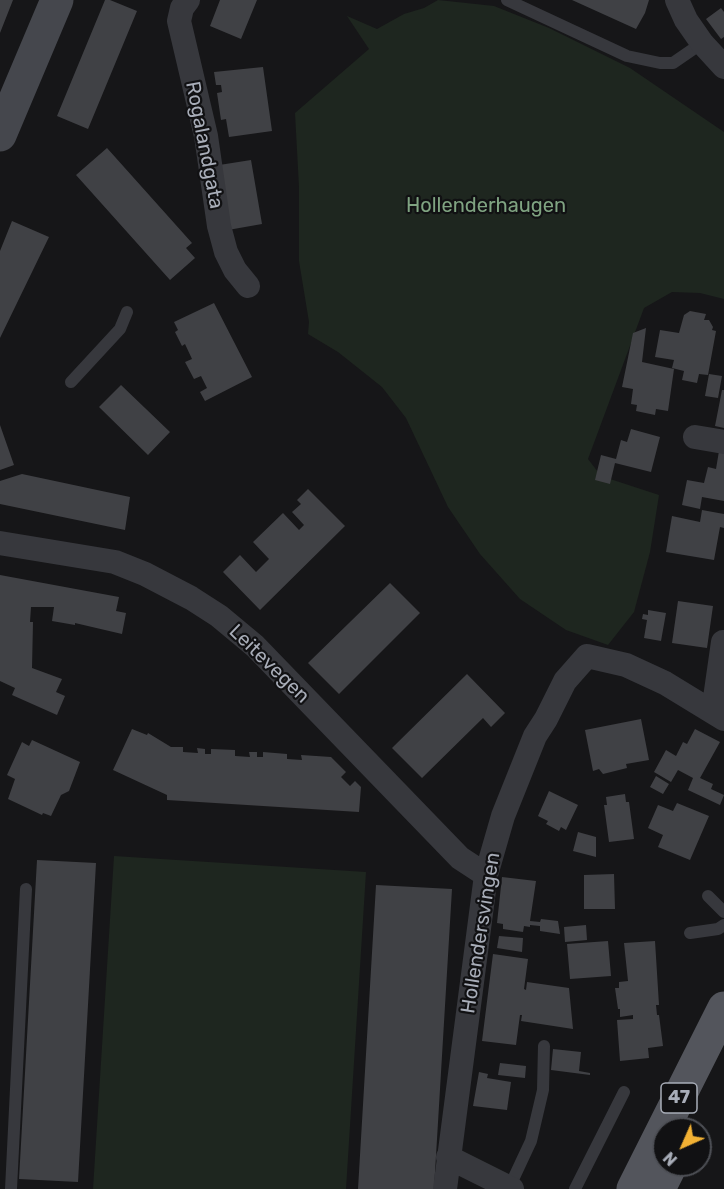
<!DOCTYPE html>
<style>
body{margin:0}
#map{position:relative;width:724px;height:1189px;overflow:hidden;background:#161618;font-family:Rubik,sans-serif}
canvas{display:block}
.north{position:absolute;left:652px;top:1117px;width:60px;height:60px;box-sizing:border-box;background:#111113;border:2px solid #4d4f55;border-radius:50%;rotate:225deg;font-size:16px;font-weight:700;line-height:24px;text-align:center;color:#a8adb8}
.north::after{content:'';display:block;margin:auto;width:21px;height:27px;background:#f2b134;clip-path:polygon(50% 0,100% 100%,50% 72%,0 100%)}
</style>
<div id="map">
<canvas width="724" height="1189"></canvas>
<div class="north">N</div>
</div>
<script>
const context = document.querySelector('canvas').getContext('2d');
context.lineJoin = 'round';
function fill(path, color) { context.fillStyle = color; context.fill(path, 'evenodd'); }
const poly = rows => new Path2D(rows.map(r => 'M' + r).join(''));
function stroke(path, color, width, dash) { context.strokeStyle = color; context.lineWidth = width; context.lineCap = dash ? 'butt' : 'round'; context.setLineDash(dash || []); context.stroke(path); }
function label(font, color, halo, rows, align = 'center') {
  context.font = font + ' Rubik,sans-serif'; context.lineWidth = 4.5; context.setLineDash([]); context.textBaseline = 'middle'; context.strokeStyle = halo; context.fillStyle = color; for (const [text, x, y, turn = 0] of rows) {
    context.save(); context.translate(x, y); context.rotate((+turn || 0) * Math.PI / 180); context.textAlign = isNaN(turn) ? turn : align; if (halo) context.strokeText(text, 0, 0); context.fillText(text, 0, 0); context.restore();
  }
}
const green = poly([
 [438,0,494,6,549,28,630,68,724,132,724,299,700,293,672,292,644,308,588,459,601,476,659,495,650,552,634,612,608,645,566,630,520,599,480,554,448,507,406,418,382,387,338,352,308,334,309,322,299,261,299,187,295,113,369,49,347,16,377,29,404,14,424,8],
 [114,856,366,872,346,1189,93,1189]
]);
const building = poly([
 [0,0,13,0,0,33],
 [105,0,110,0,137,11,88,129,57,116],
 [220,0,257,0,241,39,210,26],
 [572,0,649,0,645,13,636,29],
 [721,8,724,12,724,37,721,39,706,19],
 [263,67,272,131,229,137,226,119,221,120,217,93,222,92,221,85,216,85,214,72],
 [107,148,192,243,186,248,195,258,170,280,76,175],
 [251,160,262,224,228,230,213,166],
 [12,221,49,237,0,338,0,251],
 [214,303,252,377,205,401,200,392,207,388,201,376,194,379,185,362,192,359,185,344,182,346,175,332,178,330,174,322],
 [690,311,706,314,704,320,709,320,713,327,712,330,716,331,708,375,699,374,697,383,682,380,684,371,672,368,674,360,655,357,660,330,679,333,684,315],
 [646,328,642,362,674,369,668,411,656,409,655,415,636,411,637,405,631,404,633,389,622,387,633,333],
 [709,374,722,376,718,398,705,396],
 [121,385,170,432,148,455,99,407],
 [722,390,724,390,724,428,715,426],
 [0,425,14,465,0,470],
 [631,429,660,437,651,472,615,463,610,484,595,480,601,455,616,459,621,440,627,442],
 [719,451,724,452,724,501,702,497,700,509,682,505,687,480,704,483,708,467,716,469],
 [22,474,130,497,125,530,0,504,0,481],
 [308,489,345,526,260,610,223,572,240,555,256,572,269,559,253,542,283,513,299,530,304,525,292,512,301,504,297,500],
 [702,510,724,514,724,528,720,527,714,560,666,552,672,516,700,522],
 [0,575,119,597,116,611,126,613,122,634,75,623,75,625,52,621,54,607,31,607,30,622,33,622,32,668,62,679,56,692,65,696,57,715,12,695,15,688,0,681],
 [390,583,420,613,339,694,308,663],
 [678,601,713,606,707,648,672,643],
 [648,610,666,613,661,641,644,638,647,620,642,619,643,614,648,615],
 [467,674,505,713,491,727,483,718,422,778,392,748],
 [641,719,649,760,626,764,627,768,603,774,599,769,593,771,585,730],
 [132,729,147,735,148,733,171,747,183,747,183,752,198,753,197,748,205,749,205,754,211,754,211,749,235,750,235,756,250,757,249,752,257,752,257,757,263,757,263,752,287,754,287,759,302,760,301,755,331,757,346,772,341,777,350,786,355,781,361,787,359,812,167,800,167,795,113,770],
 [695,729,720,742,700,778,713,784,711,789,724,795,720,805,688,790,693,778,678,770,671,782,654,772,666,750,676,756,683,742,687,744],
 [32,740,80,762,69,791,61,795,51,816,43,813,42,815,8,799,15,779,7,775,22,742,29,746],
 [656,776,669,784,663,794,650,787],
 [549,791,578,805,566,830,561,827,559,831,546,824,548,821,538,816],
 [625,794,626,802,629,802,634,839,609,842,604,805,607,805,606,797],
 [677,803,709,816,690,860,658,847,663,835,648,828,658,805,673,811],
 [578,832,596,837,596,857,573,851],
 [37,860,96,863,78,1182,19,1179],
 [614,874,615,909,584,909,584,875],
 [502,877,536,881,530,921,540,922,541,919,558,921,560,934,540,931,540,926,530,925,530,927,524,926,523,932,503,929,503,924,497,923],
 [376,885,452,889,434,1189,358,1189],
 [586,925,587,940,565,942,564,927],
 [499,936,523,938,522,952,497,948],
 [608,941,611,976,570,979,567,944],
 [655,941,659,1005,656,1005,657,1015,659,1015,663,1046,648,1048,649,1058,620,1061,617,1020,633,1019,633,1015,620,1017,620,1009,618,1009,615,988,619,988,619,982,628,981,624,943],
 [493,954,528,959,524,989,526,990,527,982,569,988,573,1029,521,1021,522,1015,520,1015,516,1045,482,1041],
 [553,1049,581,1052,579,1071,590,1073,590,1075,551,1070],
 [500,1063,526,1066,525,1078,498,1075],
 [479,1072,488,1074,487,1078,511,1082,507,1110,473,1106]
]);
const lane = poly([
 [507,0,627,56,660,63,673,63,702,43],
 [71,382,120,329,127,312],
 [708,896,724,912],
 [690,933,718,929,724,925],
 [509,1188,531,1141,543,1090,544,1046],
 [11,1189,26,889],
 [575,1189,624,1092]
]);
const street = poly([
 [188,0,182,8,179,21,206,136,219,226,226,252,235,270,248,286],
 [677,0,686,20,702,43,724,67],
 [695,437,724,442],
 [0,543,115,562,145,574,191,598,219,616,255,646,460,858,486,875],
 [713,712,723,642],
 [448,1157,512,1189],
 [445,1189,486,875,503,816,535,736,546,719,565,681,587,656,626,665,665,683,724,719]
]);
const secondary = poly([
 [0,135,57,0]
]);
const primary = poly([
 [633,1189,724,1008],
 [659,1189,671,1165]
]);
const shields = [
 [679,1098,36]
];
const shieldNames = [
 ["47",679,1098]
];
const streetNames = [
 ["Rogalandgata",204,145,79],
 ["Leitevegen",269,664,44],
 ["Hollendersvingen",481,933,-81]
];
const parkNames = [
 ["Hollenderhaugen",486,206]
];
fill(green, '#1e261f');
fill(building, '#404145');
stroke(lane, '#37383d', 12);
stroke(street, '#37383d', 24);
stroke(secondary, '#45474d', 33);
stroke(primary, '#53555c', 33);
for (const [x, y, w] of shields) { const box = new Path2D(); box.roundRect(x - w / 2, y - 15, w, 30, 4.5); context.fillStyle = '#111113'; context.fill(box); stroke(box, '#a8adb8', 1.5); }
label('bold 18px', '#a8adb8', null, shieldNames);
label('20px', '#a8adb8', '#111113', streetNames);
label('20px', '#7fa381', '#111113', parkNames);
</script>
